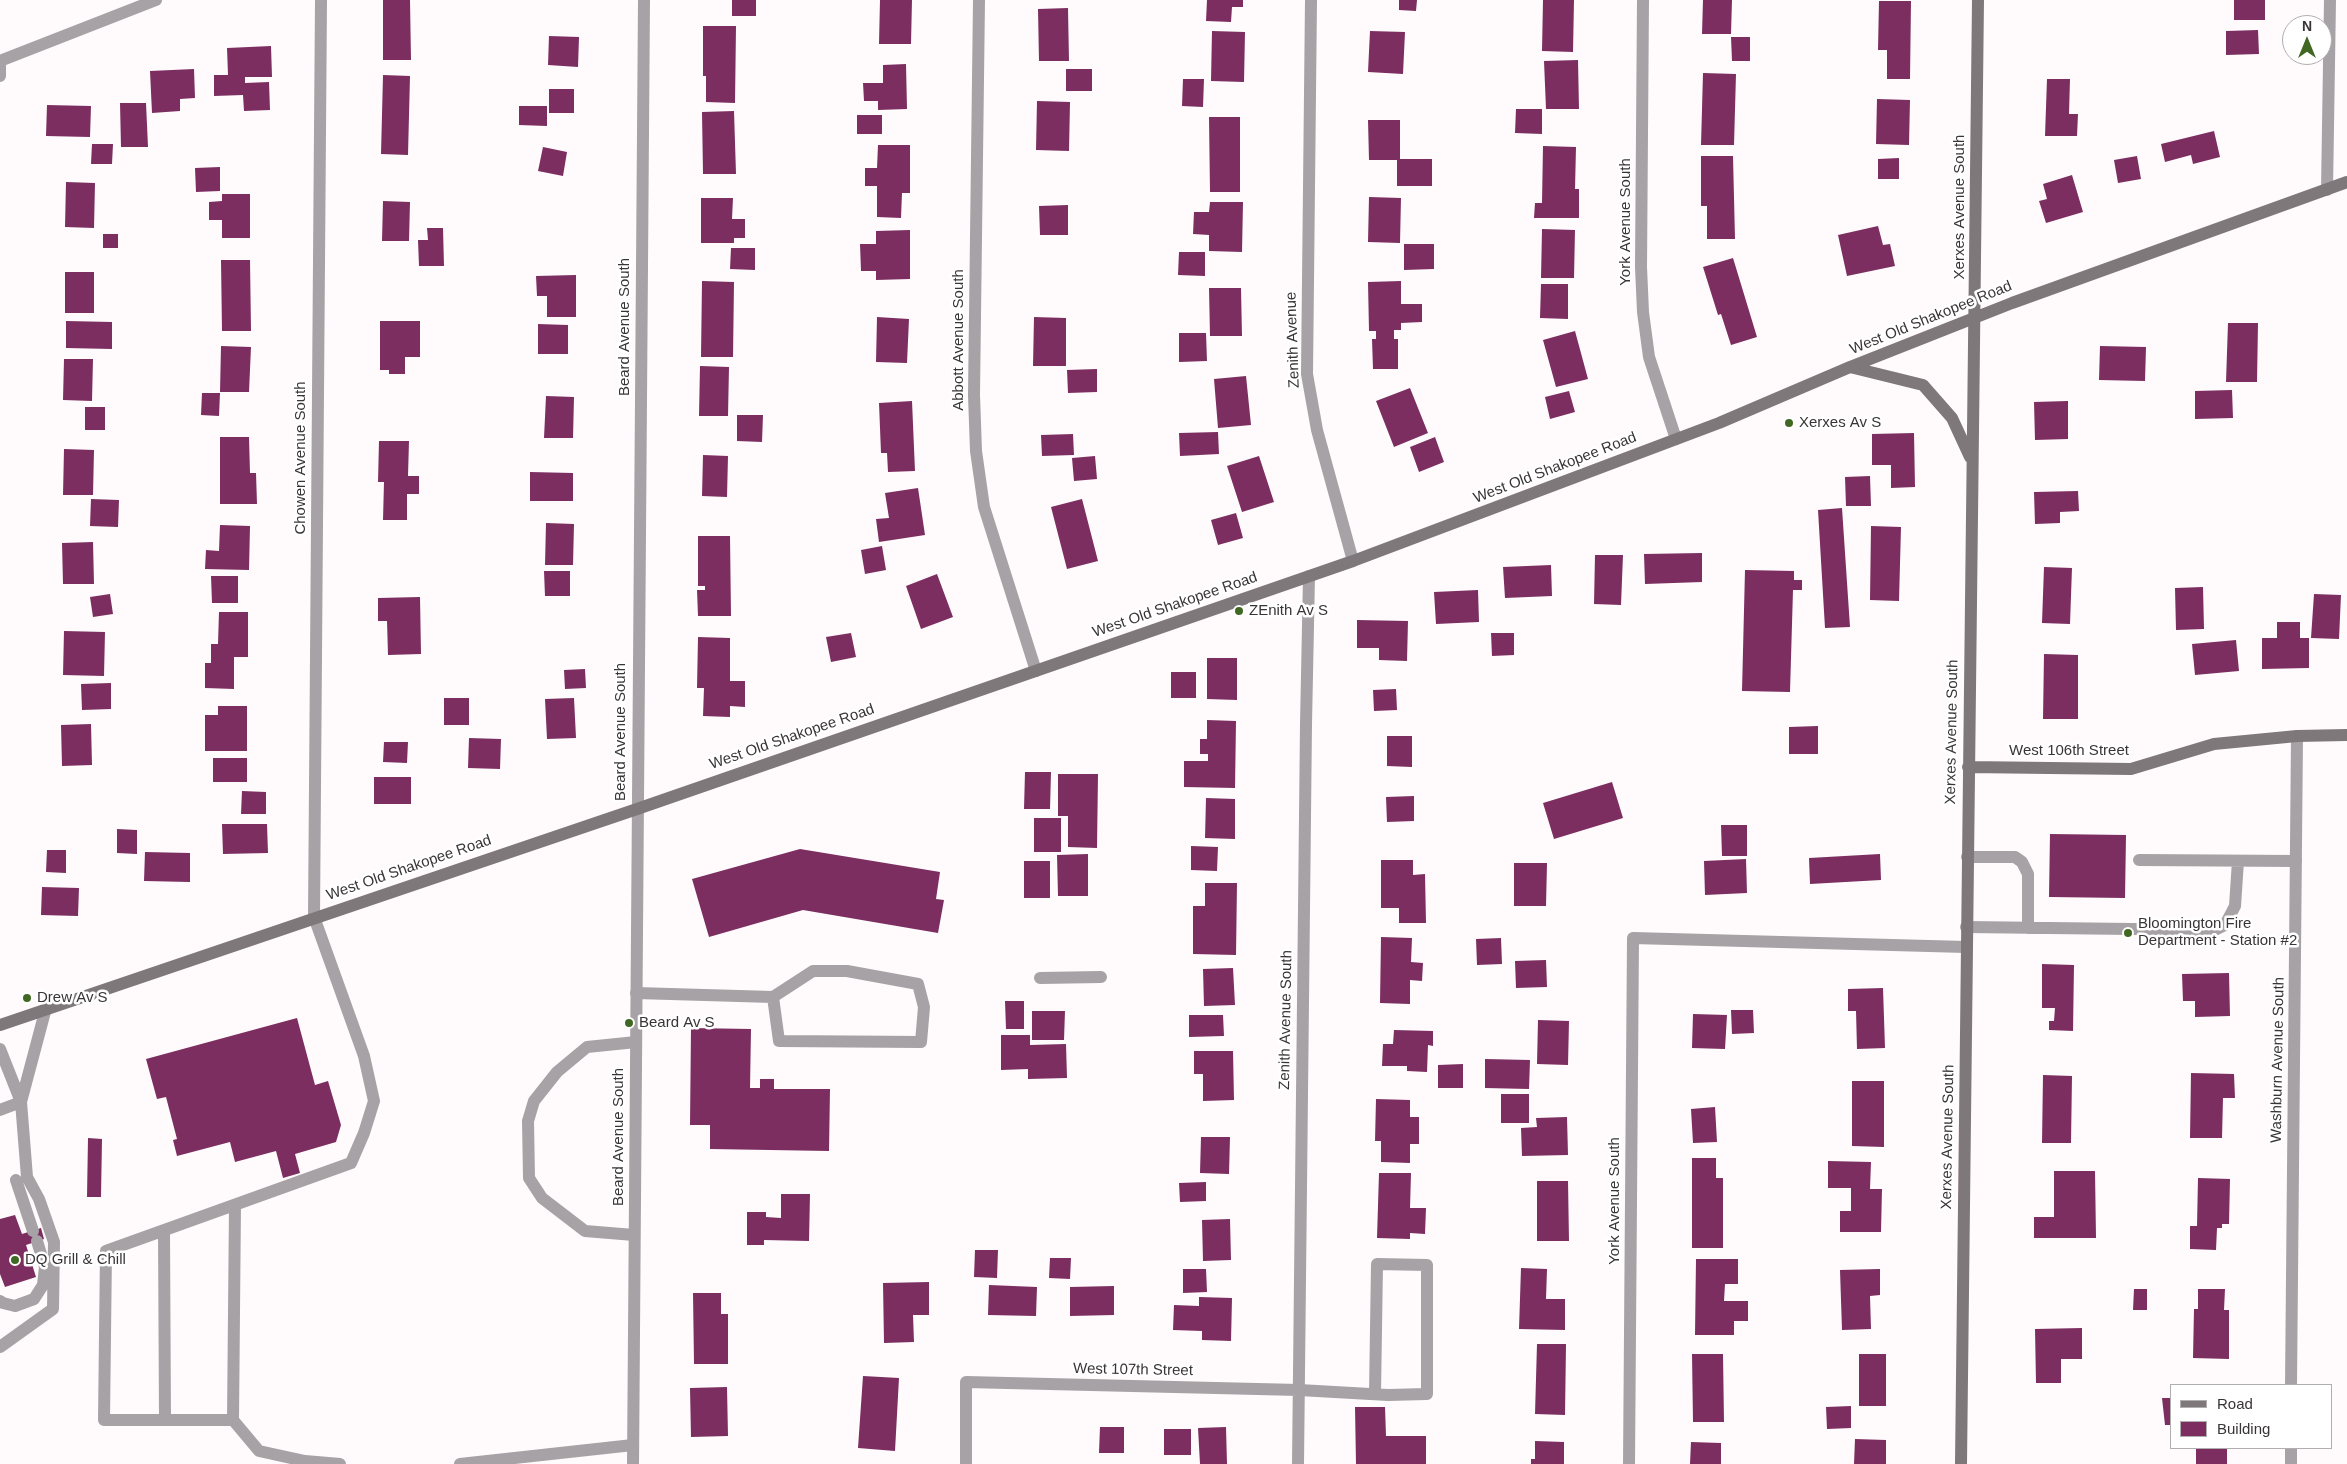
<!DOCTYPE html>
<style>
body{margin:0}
#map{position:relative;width:2347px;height:1464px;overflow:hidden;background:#fffafc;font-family:Helvetica,sans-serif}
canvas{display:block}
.legend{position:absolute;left:2170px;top:1384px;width:162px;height:65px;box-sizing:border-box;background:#fff;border:1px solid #b0aeaf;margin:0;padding:6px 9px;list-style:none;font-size:15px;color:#393537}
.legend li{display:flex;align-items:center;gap:10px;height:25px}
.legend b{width:25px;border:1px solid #b0aeaf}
.north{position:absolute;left:2282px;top:15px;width:50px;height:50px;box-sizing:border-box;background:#fff;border:1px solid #b0aeaf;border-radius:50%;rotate:0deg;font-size:14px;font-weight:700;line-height:20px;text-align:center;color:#393537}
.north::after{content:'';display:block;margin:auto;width:18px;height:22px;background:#416823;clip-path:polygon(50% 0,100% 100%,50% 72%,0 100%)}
</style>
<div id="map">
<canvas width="2347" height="1464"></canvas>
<ul class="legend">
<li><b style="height:6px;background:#7f787b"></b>Road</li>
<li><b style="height:14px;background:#7c2e60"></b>Building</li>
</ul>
<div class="north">N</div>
</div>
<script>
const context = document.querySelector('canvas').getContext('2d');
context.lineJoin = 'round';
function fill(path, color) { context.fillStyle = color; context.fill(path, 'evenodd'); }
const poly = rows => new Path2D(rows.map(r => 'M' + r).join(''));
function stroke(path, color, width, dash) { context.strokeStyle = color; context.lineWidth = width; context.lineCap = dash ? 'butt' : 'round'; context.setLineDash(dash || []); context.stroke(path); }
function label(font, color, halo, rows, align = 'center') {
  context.font = font + ' Helvetica,sans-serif'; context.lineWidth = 5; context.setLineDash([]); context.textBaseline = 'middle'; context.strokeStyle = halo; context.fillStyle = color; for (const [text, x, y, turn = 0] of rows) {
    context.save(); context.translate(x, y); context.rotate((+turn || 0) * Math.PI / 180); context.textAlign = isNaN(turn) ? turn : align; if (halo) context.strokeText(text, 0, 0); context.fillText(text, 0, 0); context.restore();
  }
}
const building = poly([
 [383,0,410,0,411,60,383,60],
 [732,0,756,0,756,16,732,16],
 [880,0,912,0,911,44,879,44],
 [1207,0,1243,0,1243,7,1232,7,1231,22,1206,21],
 [1399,0,1417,0,1416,11,1399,10],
 [1543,0,1574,0,1573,52,1542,51],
 [1703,0,1732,0,1731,34,1702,34],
 [2234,0,2265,0,2265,20,2234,20],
 [1879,1,1911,1,1910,79,1887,79,1887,50,1878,50],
 [1068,8,1069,61,1039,61,1038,9],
 [703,26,736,26,735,103,706,102,706,76,703,76],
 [2258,30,2259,54,2226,55,2226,31],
 [1212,31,1245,32,1244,82,1211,81],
 [1370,31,1405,32,1403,74,1368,72],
 [549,36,579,37,578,67,548,65],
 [1731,37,1750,37,1750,61,1732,61],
 [271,46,272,77,245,77,245,83,269,82,270,110,244,111,243,95,214,96,214,75,228,75,227,48],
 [1578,60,1579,109,1546,109,1544,61],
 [906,64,907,109,878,110,878,101,864,101,863,83,883,83,883,65],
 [194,69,195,98,180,99,180,111,152,113,150,71],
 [1066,69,1092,69,1092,91,1066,91],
 [1703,73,1736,74,1734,145,1701,145],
 [383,75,410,76,408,155,381,154],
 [1183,79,1204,79,1203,107,1182,106],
 [2047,79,2070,79,2069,114,2078,114,2077,136,2045,136],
 [549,89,574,89,574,113,549,113],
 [1877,99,1910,100,1909,145,1876,144],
 [1037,101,1070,102,1069,151,1036,150],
 [120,103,146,103,148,147,121,147],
 [47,105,91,106,90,137,46,136],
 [519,106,547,106,547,126,519,125],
 [1516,109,1542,109,1542,134,1515,133],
 [734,111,736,174,703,174,702,112],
 [857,115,882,115,882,134,857,134],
 [1209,117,1240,117,1240,192,1210,192],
 [1368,120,1400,120,1400,159,1432,159,1432,186,1397,186,1397,160,1369,160],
 [2214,131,2220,157,2193,164,2191,155,2165,162,2161,144],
 [92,144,113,144,112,164,91,164],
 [878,145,910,145,910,193,902,193,901,218,877,217,877,186,865,186,865,168,877,168],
 [1543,146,1576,147,1575,189,1579,189,1579,218,1534,218,1535,203,1542,203],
 [543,147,567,152,563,176,538,171],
 [1701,156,1733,156,1735,239,1707,239,1707,206,1701,206],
 [2137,156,2141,179,2118,183,2114,160],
 [1899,158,1899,179,1878,179,1878,159],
 [220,167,220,191,196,192,195,168],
 [2072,175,2083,212,2046,223,2039,201,2047,199,2043,184],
 [66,182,95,183,94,228,65,227],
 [222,194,250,194,250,238,222,238,222,220,209,220,209,202,222,201],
 [1369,197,1401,198,1400,243,1368,242],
 [701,198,733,198,732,219,745,219,745,238,734,238,734,243,701,243],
 [383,201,410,202,409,241,382,241],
 [1210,202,1243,202,1242,252,1209,251,1209,235,1193,234,1194,212,1209,212],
 [1068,205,1068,235,1040,235,1039,206],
 [1878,226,1883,245,1890,244,1895,266,1847,276,1838,235],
 [427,228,443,228,444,266,419,266,418,240,428,240],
 [1542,229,1575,230,1574,278,1541,278],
 [910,230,910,279,876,280,876,271,861,271,860,244,876,244,876,231],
 [103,234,118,234,118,248,103,248],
 [1404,244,1434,244,1434,269,1404,270],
 [731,248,755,248,755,270,730,269],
 [1179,252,1205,252,1205,276,1178,275],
 [1733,258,1757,337,1731,345,1721,314,1718,315,1703,267],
 [221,260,250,260,251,331,222,331],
 [65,272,94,272,94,313,65,313],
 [576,275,576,317,547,317,547,296,537,296,536,276],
 [702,281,734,282,733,357,701,357],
 [1401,281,1401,304,1422,304,1422,322,1401,323,1401,330,1394,330,1394,339,1398,339,1398,369,1373,369,1372,339,1376,339,1376,331,1369,331,1368,282],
 [1541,284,1568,284,1568,319,1540,318],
 [1209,288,1241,288,1242,336,1210,336],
 [877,317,909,319,907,363,876,362],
 [1034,317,1066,318,1066,366,1033,366],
 [66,321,112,322,112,349,66,348],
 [380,321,420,321,420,357,405,357,405,374,389,374,389,370,380,370],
 [2228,323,2258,323,2257,382,2226,382],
 [538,324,568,325,568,354,538,354],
 [1575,331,1588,379,1556,387,1543,340],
 [1179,333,1206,333,1207,361,1179,362],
 [221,346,251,347,249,392,220,392],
 [2100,346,2146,347,2145,381,2099,380],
 [64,359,93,359,92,401,63,400],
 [700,366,729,367,728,416,699,416],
 [1097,369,1097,392,1068,393,1067,370],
 [1246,376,1251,425,1218,428,1214,379],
 [1410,388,1428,433,1394,447,1376,401],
 [2232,390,2233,418,2195,419,2195,391],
 [1569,391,1575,412,1550,419,1545,397],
 [202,393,220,393,219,416,201,415],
 [546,396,574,397,573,438,544,438],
 [912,401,915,471,888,472,887,453,881,453,879,403],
 [2068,401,2068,439,2035,440,2034,402],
 [85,407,105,407,105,430,85,430],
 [737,415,763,415,762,442,737,441],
 [1218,432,1219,454,1180,456,1179,433],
 [1914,433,1915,487,1891,488,1891,465,1872,465,1872,434],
 [1073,434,1074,455,1042,456,1041,435],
 [220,437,249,437,250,473,256,473,257,504,220,504],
 [1435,437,1444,462,1419,472,1410,447],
 [379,441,409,441,408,476,419,476,419,494,407,494,407,520,383,520,384,482,378,482],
 [64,449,94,450,93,495,63,495],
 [703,455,728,456,727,497,702,496],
 [1095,456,1097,479,1074,481,1072,458],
 [1259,456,1274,502,1242,512,1227,466],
 [530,472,573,473,573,501,530,501],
 [1870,476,1871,506,1846,506,1845,477],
 [918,488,925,535,879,542,876,519,889,518,885,493],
 [2078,491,2079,511,2060,512,2060,523,2035,524,2034,492],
 [91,499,119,500,118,527,90,526],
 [1082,499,1098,561,1067,569,1051,507],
 [1842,508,1850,627,1825,628,1818,510],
 [1236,513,1243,538,1218,545,1211,520],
 [546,523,574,524,573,565,545,565],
 [220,525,250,526,249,570,205,569,206,550,219,551],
 [1871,526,1901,527,1899,601,1870,600],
 [698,536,730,536,731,616,698,616,697,590,705,590,705,586,698,586],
 [93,542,94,584,63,584,62,543],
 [882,546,886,570,865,574,861,550],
 [1702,553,1702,582,1645,584,1644,554],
 [1595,555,1623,555,1621,605,1594,604],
 [1551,565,1552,596,1505,598,1503,567],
 [2044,567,2072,568,2070,624,2042,623],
 [1745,570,1794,571,1794,580,1802,580,1802,590,1793,590,1790,692,1742,691],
 [544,571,570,571,570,596,545,596],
 [937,574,953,617,921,629,906,586],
 [211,576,238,576,238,603,212,603],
 [2203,587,2204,629,2176,630,2175,588],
 [1478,590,1479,622,1436,624,1434,592],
 [110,594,113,614,93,617,90,597],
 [2314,594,2341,595,2339,639,2311,638],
 [420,597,421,654,388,655,387,621,378,621,378,598],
 [219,612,248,612,248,657,234,657,234,689,205,688,205,663,211,663,211,644,218,644],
 [1357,620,1408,621,1407,661,1379,660,1379,648,1357,648],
 [2277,622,2300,622,2300,638,2309,638,2309,668,2262,669,2262,638,2277,638],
 [64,631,105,632,104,676,63,675],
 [851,633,856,657,831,662,826,637],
 [1491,633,1514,633,1514,655,1492,656],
 [698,637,730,638,730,681,745,681,745,707,730,706,730,717,703,716,704,688,697,688],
 [2236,640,2239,671,2195,675,2192,644],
 [2044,654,2078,655,2078,719,2043,719],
 [1207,658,1237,658,1237,700,1207,699],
 [585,669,586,688,565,689,564,670],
 [1171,672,1196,672,1196,698,1171,698],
 [111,683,111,709,82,710,81,684],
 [1396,689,1397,710,1374,711,1373,690],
 [444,698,469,698,469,725,444,725],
 [574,698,576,738,547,739,545,699],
 [218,706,247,706,247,751,205,751,205,715,218,715],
 [1207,720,1236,721,1235,788,1184,787,1184,761,1208,761,1208,754,1200,754,1200,739,1207,739],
 [91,724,92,765,62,766,61,725],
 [1818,726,1818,754,1789,754,1789,727],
 [1387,736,1412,736,1412,767,1387,766],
 [469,738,501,739,500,769,468,768],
 [384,742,408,742,407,763,383,762],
 [213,758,247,758,247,782,213,782],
 [1025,772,1051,772,1050,809,1024,809],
 [1058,774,1098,774,1097,848,1068,847,1068,816,1058,816],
 [374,777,411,777,411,804,374,804],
 [1612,782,1623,818,1554,839,1543,803],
 [242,791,266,792,266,814,241,814],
 [1414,796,1414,821,1387,822,1386,797],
 [1206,798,1235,799,1235,839,1205,838],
 [1034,818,1061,818,1061,852,1034,852],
 [222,824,267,824,268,853,223,854],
 [1721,825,1747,825,1747,856,1722,856],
 [117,829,137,830,137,854,117,853],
 [2050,834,2126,835,2125,898,2049,897],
 [1191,846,1218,847,1217,871,1191,870],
 [800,849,940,872,936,899,944,900,938,933,803,910,709,937,692,879],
 [47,850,66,850,66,873,46,872],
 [145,852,190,853,190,882,144,881],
 [1088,854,1088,896,1058,896,1057,855],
 [1880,854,1881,880,1810,884,1809,858],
 [1746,859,1747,893,1705,895,1704,861],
 [1381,860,1413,860,1413,875,1425,874,1426,923,1399,923,1399,908,1381,908],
 [1024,861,1050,861,1050,898,1024,898],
 [1514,863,1547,863,1546,906,1514,906],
 [1205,883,1237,883,1236,955,1193,954,1193,906,1205,906],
 [42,887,79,888,78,916,41,915],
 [1381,937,1412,938,1411,962,1423,963,1422,981,1410,980,1410,1004,1380,1003],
 [1501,938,1502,964,1477,965,1476,939],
 [1546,960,1547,987,1516,988,1515,961],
 [2042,964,2074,965,2073,1031,2049,1030,2049,1021,2054,1021,2055,1008,2042,1008],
 [1233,968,1235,1005,1204,1006,1203,969],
 [2229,973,2230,1016,2195,1017,2195,1001,2183,1001,2182,974],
 [1883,988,1885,1048,1857,1049,1856,1011,1848,1011,1848,989],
 [1005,1001,1024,1001,1024,1029,1006,1029],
 [1731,1010,1753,1010,1754,1033,1732,1034],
 [1032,1011,1065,1011,1064,1040,1032,1040],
 [1693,1014,1727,1015,1725,1049,1692,1048],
 [1189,1015,1223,1015,1224,1036,1189,1037],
 [297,1018,315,1085,328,1081,341,1125,336,1142,295,1154,300,1173,283,1178,276,1151,235,1162,230,1142,177,1156,173,1140,177,1139,166,1097,157,1099,146,1059],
 [1538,1020,1569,1021,1568,1065,1537,1064],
 [691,1028,751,1029,750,1088,760,1088,760,1079,774,1079,774,1089,830,1089,829,1151,710,1149,710,1125,690,1125],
 [1394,1030,1433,1031,1433,1046,1428,1045,1427,1072,1407,1071,1407,1066,1382,1066,1383,1044,1393,1044],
 [1001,1035,1030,1035,1030,1045,1066,1044,1067,1078,1028,1079,1028,1069,1001,1070],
 [1194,1051,1233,1051,1234,1100,1203,1101,1203,1074,1194,1074],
 [1485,1059,1530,1060,1529,1089,1485,1088],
 [1463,1064,1463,1088,1438,1088,1438,1065],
 [2191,1073,2234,1074,2235,1098,2223,1098,2222,1138,2190,1138],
 [2043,1075,2072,1076,2071,1143,2042,1143],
 [1852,1081,1884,1081,1884,1147,1852,1146],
 [1501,1094,1529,1094,1529,1123,1501,1123],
 [1376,1099,1410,1100,1410,1117,1419,1117,1419,1144,1410,1144,1410,1163,1381,1162,1381,1141,1375,1141],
 [1715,1107,1717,1142,1693,1143,1691,1109],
 [1567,1117,1568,1155,1522,1156,1521,1128,1537,1127,1536,1118],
 [1201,1137,1230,1137,1229,1174,1200,1173],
 [88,1138,102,1139,101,1197,87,1197],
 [1692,1158,1716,1158,1716,1178,1723,1178,1723,1248,1692,1248],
 [1828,1161,1871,1162,1870,1189,1882,1189,1881,1232,1840,1232,1840,1211,1851,1211,1851,1188,1828,1188],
 [2054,1171,2095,1171,2096,1238,2034,1238,2034,1217,2054,1217],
 [1379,1173,1411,1173,1410,1208,1426,1208,1425,1234,1410,1233,1410,1239,1377,1238],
 [2198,1178,2230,1179,2229,1224,2222,1224,2222,1228,2217,1228,2216,1250,2190,1249,2190,1226,2197,1226],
 [1537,1181,1568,1181,1569,1241,1537,1241],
 [1206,1182,1206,1201,1180,1202,1179,1183],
 [781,1194,810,1194,809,1241,764,1240,764,1245,747,1245,747,1212,766,1212,766,1217,781,1218],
 [15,1215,22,1234,41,1228,44,1239,26,1245,36,1277,5,1287,0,1274,0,1219],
 [1230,1219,1231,1260,1203,1261,1202,1220],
 [975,1250,998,1250,997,1278,974,1277],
 [1050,1258,1071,1258,1070,1279,1049,1278],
 [1696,1259,1738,1259,1738,1284,1725,1284,1724,1301,1748,1301,1748,1321,1734,1321,1734,1335,1695,1335],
 [1521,1268,1547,1269,1546,1299,1565,1299,1565,1330,1519,1329],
 [1183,1269,1206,1269,1207,1292,1183,1293],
 [1880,1269,1880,1295,1870,1296,1871,1329,1842,1330,1840,1270],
 [929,1282,929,1315,913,1315,914,1342,884,1343,883,1283],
 [989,1285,1037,1287,1036,1316,988,1315],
 [1114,1286,1114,1315,1070,1316,1070,1287],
 [2134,1289,2147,1289,2147,1310,2133,1310],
 [2198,1289,2225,1289,2224,1310,2229,1310,2229,1359,2193,1358,2194,1309,2198,1309],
 [693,1293,721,1293,721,1314,728,1314,728,1364,694,1364],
 [1199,1297,1232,1298,1231,1341,1202,1340,1202,1331,1173,1330,1174,1305,1199,1306],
 [2082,1328,2082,1359,2061,1359,2061,1383,2036,1383,2035,1329],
 [1537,1344,1566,1344,1565,1415,1535,1414],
 [1692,1354,1723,1354,1724,1422,1693,1422],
 [1859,1354,1886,1354,1886,1406,1859,1406],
 [863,1376,899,1378,895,1451,858,1448],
 [727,1387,728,1436,691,1437,690,1388],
 [2162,1398,2171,1398,2171,1425,2165,1425],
 [1851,1406,1851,1428,1827,1429,1826,1407],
 [1355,1407,1385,1407,1386,1436,1426,1436,1426,1464,1356,1464],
 [1100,1427,1124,1427,1124,1453,1099,1453],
 [1226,1427,1227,1464,1200,1464,1198,1428],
 [1164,1429,1191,1429,1191,1455,1164,1455],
 [1855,1439,1886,1440,1886,1464,1854,1464],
 [1535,1441,1564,1442,1564,1464,1531,1464,1531,1459,1535,1459],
 [1691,1442,1721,1443,1721,1464,1690,1464],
 [2196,1448,2227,1448,2227,1464,2196,1464]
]);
const lane = poly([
 [1967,857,2015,857,2022,862,2028,874,2028,928],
 [2139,860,2296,861],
 [314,917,364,1056,374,1101,364,1133,351,1163,106,1251,104,1420,233,1420,259,1451,305,1461,340,1464],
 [1966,927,2215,930,2225,925,2235,906,2238,861],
 [1040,978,1101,977],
 [636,993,773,997,813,971,847,971,918,984,924,1007,921,1042,779,1041,773,997],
 [0,1049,21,1102,27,1177,39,1199,54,1242,53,1309,0,1347],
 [21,1102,46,1008],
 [0,1110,21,1102],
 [16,1180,33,1231],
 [164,1231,165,1420],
 [634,1235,585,1231,542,1198,529,1178,528,1121,534,1101,557,1072,587,1047,636,1042],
 [0,1301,3,1303,15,1306,34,1299,43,1285,45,1267,37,1241],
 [1299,1390,1388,1395,1427,1394,1427,1265,1377,1264,1375,1394],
 [233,1420,235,1205],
 [460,1464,633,1445]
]);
const street = poly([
 [979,0,974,395,976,451,984,507,1036,671],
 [1311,0,1307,374,1317,430,1353,561],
 [1643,0,1641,267,1643,312,1649,357,1676,439],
 [0,61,156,0],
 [0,76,0,61],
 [2327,190,2330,0],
 [314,917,321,0],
 [2291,1385,2297,736],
 [633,1464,644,0],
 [966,1464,966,1382,1299,1390],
 [1298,1464,1306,724,1309,576],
 [1629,1464,1633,938,1966,947],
 [2291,1464,2291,1448]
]);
const secondary = poly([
 [1850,367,1923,385,1952,418,1970,457],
 [1968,767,2131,769,2214,744,2297,736,2347,735],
 [0,1025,637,809,1353,561,1719,423,1850,367,2012,303,2347,182],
 [1961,1464,1978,0]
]);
const markers = [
 [1789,423,5,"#416823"],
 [1239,611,5,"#416823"],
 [2128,933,5,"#416823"],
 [27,998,5,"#416823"],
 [629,1023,5,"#416823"],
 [15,1260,5,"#416823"]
];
const streetNames = [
 ["Xerxes Avenue South",1960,207,-90],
 ["York Avenue South",1626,222,-90],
 ["West Old Shakopee Road",1931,318,-22],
 ["Beard Avenue South",625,327,-90],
 ["Abbott Avenue South",959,340,-90],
 ["Zenith Avenue",1293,340,-92],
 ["Chowen Avenue South",301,458,-90],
 ["West Old Shakopee Road",1555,468,-21],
 ["West Old Shakopee Road",1175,605,-19],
 ["Beard Avenue South",621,732,-90],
 ["Xerxes Avenue South",1952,732,-89],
 ["West Old Shakopee Road",792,737,-19],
 ["West 106th Street",2069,751],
 ["West Old Shakopee Road",409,868,-19],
 ["Zenith Avenue South",1286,1020,-89],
 ["Washburn Avenue South",2278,1060,-89],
 ["Beard Avenue South",619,1137,-90],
 ["Xerxes Avenue South",1948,1137,-89],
 ["York Avenue South",1615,1201,-90],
 ["West 107th Street",1133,1370,1]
];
const poiNames = [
 ["Xerxes Av S",1799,423],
 ["ZEnith Av S",1249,611],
 ["Bloomington Fire",2138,924],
 ["Department - Station #2",2138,941],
 ["Drew Av S",37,998],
 ["Beard Av S",639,1023],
 ["DQ Grill & Chill",25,1260]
];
fill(building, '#7c2e60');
stroke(lane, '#a7a2a5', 12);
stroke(street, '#a7a2a5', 12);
stroke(secondary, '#7f787b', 12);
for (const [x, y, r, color] of markers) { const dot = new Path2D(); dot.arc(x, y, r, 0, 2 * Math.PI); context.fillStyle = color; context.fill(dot); stroke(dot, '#fff', 2); }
label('15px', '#393537', '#fff', streetNames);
label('15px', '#393537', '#fff', poiNames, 'left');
</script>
